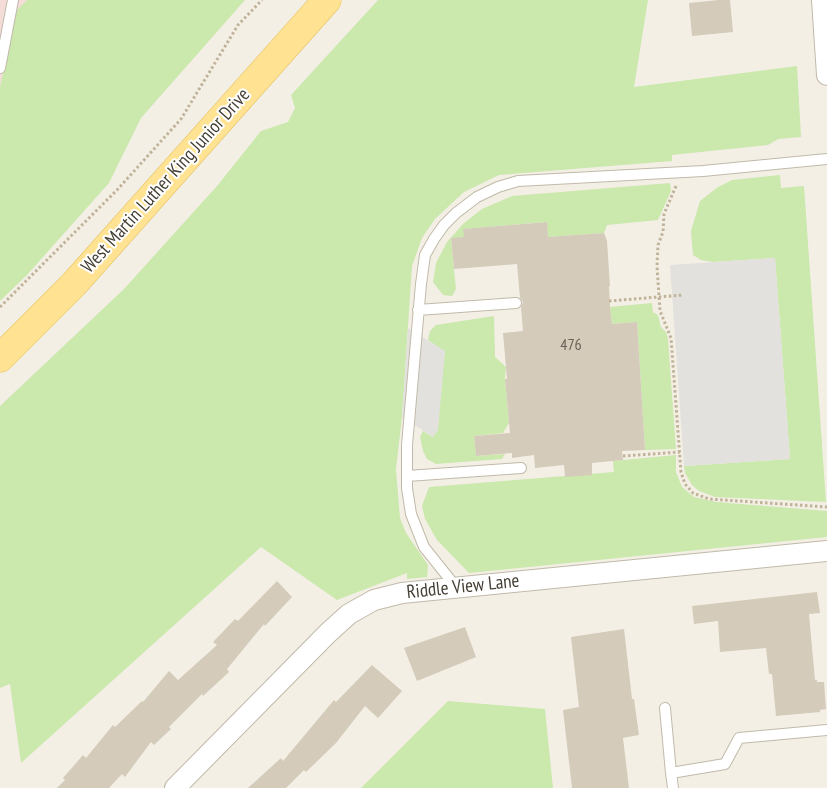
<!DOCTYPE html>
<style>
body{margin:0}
canvas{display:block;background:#f3efe5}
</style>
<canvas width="827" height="788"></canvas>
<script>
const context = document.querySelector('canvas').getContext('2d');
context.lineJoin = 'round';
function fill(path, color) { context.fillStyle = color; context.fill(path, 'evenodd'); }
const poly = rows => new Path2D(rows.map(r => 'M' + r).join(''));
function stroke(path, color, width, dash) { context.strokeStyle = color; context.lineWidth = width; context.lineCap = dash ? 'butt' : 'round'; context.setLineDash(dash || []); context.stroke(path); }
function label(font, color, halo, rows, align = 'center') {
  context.font = font + ' "PT Sans Narrow",sans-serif'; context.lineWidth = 4; context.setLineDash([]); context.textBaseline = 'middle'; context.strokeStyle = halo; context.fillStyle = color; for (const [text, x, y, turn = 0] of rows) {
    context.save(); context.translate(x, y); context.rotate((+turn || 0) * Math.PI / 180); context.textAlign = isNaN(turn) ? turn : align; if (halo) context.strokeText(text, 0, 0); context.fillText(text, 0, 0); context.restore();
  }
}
const medical = poly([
 [0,0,27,0,6,62,0,87]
]);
const green = poly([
 [27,0,245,0,141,118,109,183,27,275,0,301,0,87,16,11],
 [378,0,648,0,634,87,797,66,801,137,778,139,768,145,672,155,672,161,499,175,464,192,435,219,422,238,412,266,402,417,396,469,400,518,406,533,428,565,427,577,407,579,407,573,337,600,261,547,21,763,10,684,0,688,0,406,124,289,217,186,261,131,288,122,295,108,291,95],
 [780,175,781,188,804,186,826,502,715,497,699,491,692,485,685,473,684,466,790,459,775,258,713,262,701,260,693,255,691,231,700,201,718,187,732,180],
 [670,183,671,191,658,220,607,225,604,233,548,237,546,222,464,229,464,237,451,239,456,289,452,296,443,295,433,282,436,263,447,242,464,223,482,209,512,196],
 [652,303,653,312,658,315,661,327,666,332,668,339,676,449,645,450,637,322,612,324,610,307],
 [494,316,495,357,506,367,505,379,509,423,503,433,474,436,476,456,505,454,502,459,436,464,427,459,423,451,420,437,423,431,433,437,445,352,428,340,430,331,436,325],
 [676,455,676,472,682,487,694,497,716,502,827,511,827,537,469,573,437,540,425,519,422,506,429,487,614,472,613,461],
 [448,701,545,709,553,788,361,788]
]);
const parking = poly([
 [775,258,790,459,684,466,670,265],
 [408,328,445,351,438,430,433,437,402,417]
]);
const building = poly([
 [719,0,730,0,733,32,692,36,689,3],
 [547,222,548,237,604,233,607,241,610,286,609,286,610,307,612,324,637,322,645,450,622,451,623,460,592,463,592,475,565,477,564,465,535,468,534,455,512,458,512,453,476,456,474,436,510,433,505,379,507,379,503,333,523,331,521,307,523,302,520,298,517,264,454,269,451,238,464,237,463,229],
 [277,581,292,597,265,626,264,624,227,669,229,672,203,696,202,694,169,727,171,729,154,745,151,742,125,777,122,774,109,788,57,788,65,780,63,778,83,755,86,758,113,725,115,727,142,701,143,702,169,671,178,680,217,645,213,642,235,619,238,621],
 [817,592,820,613,809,614,815,680,817,680,817,682,824,682,826,709,820,710,820,712,776,716,772,674,769,674,766,648,720,652,718,621,694,624,692,606],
 [465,627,476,657,417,681,404,648],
 [624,629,632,699,634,699,639,735,623,738,629,788,572,788,563,710,579,707,571,637],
 [372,665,402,691,378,718,365,706,336,743,306,772,304,770,286,788,248,788,281,758,283,761,334,700,336,702]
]);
const path = poly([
 [676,186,664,214,663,232,658,245,657,266,660,311,671,338,681,472,685,484,693,493,709,499,827,507],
 [609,301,683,295],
 [0,307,117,190,181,119,238,25,262,0],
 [623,456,680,452]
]);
const service = poly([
 [0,68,13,0],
 [418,310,516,303],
 [407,476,521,468],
 [456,587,424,547,411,514,407,488,407,445,421,284,425,255,434,239,444,225,456,213,477,197,498,187,518,181,703,171,827,159],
 [665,708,671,773],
 [673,788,671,773,725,764,739,738,827,730]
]);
const minor = poly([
 [822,0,827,75],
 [175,788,328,633,349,614,374,600,402,593,827,551]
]);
const primary = poly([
 [0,358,74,284,327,0]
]);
const numberNames = [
 ["476",571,345]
];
const streetNames = [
 ["West Martin Luther King Junior Drive",166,181,-48],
 ["Riddle View Lane",463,587,-6]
];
fill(medical, '#f4ddd8');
fill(green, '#cbe8ad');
fill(parking, '#e3e1dd');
fill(building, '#d4cbba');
stroke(service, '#c1baaa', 12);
stroke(minor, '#c1baaa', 22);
stroke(primary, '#e4c161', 29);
stroke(path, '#c0b399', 3, [2.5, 2.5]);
stroke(service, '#fff', 10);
stroke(minor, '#fff', 20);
stroke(primary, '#ffe392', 28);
label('16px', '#696256', null, numberNames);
label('19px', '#453f34', '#fff', streetNames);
</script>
